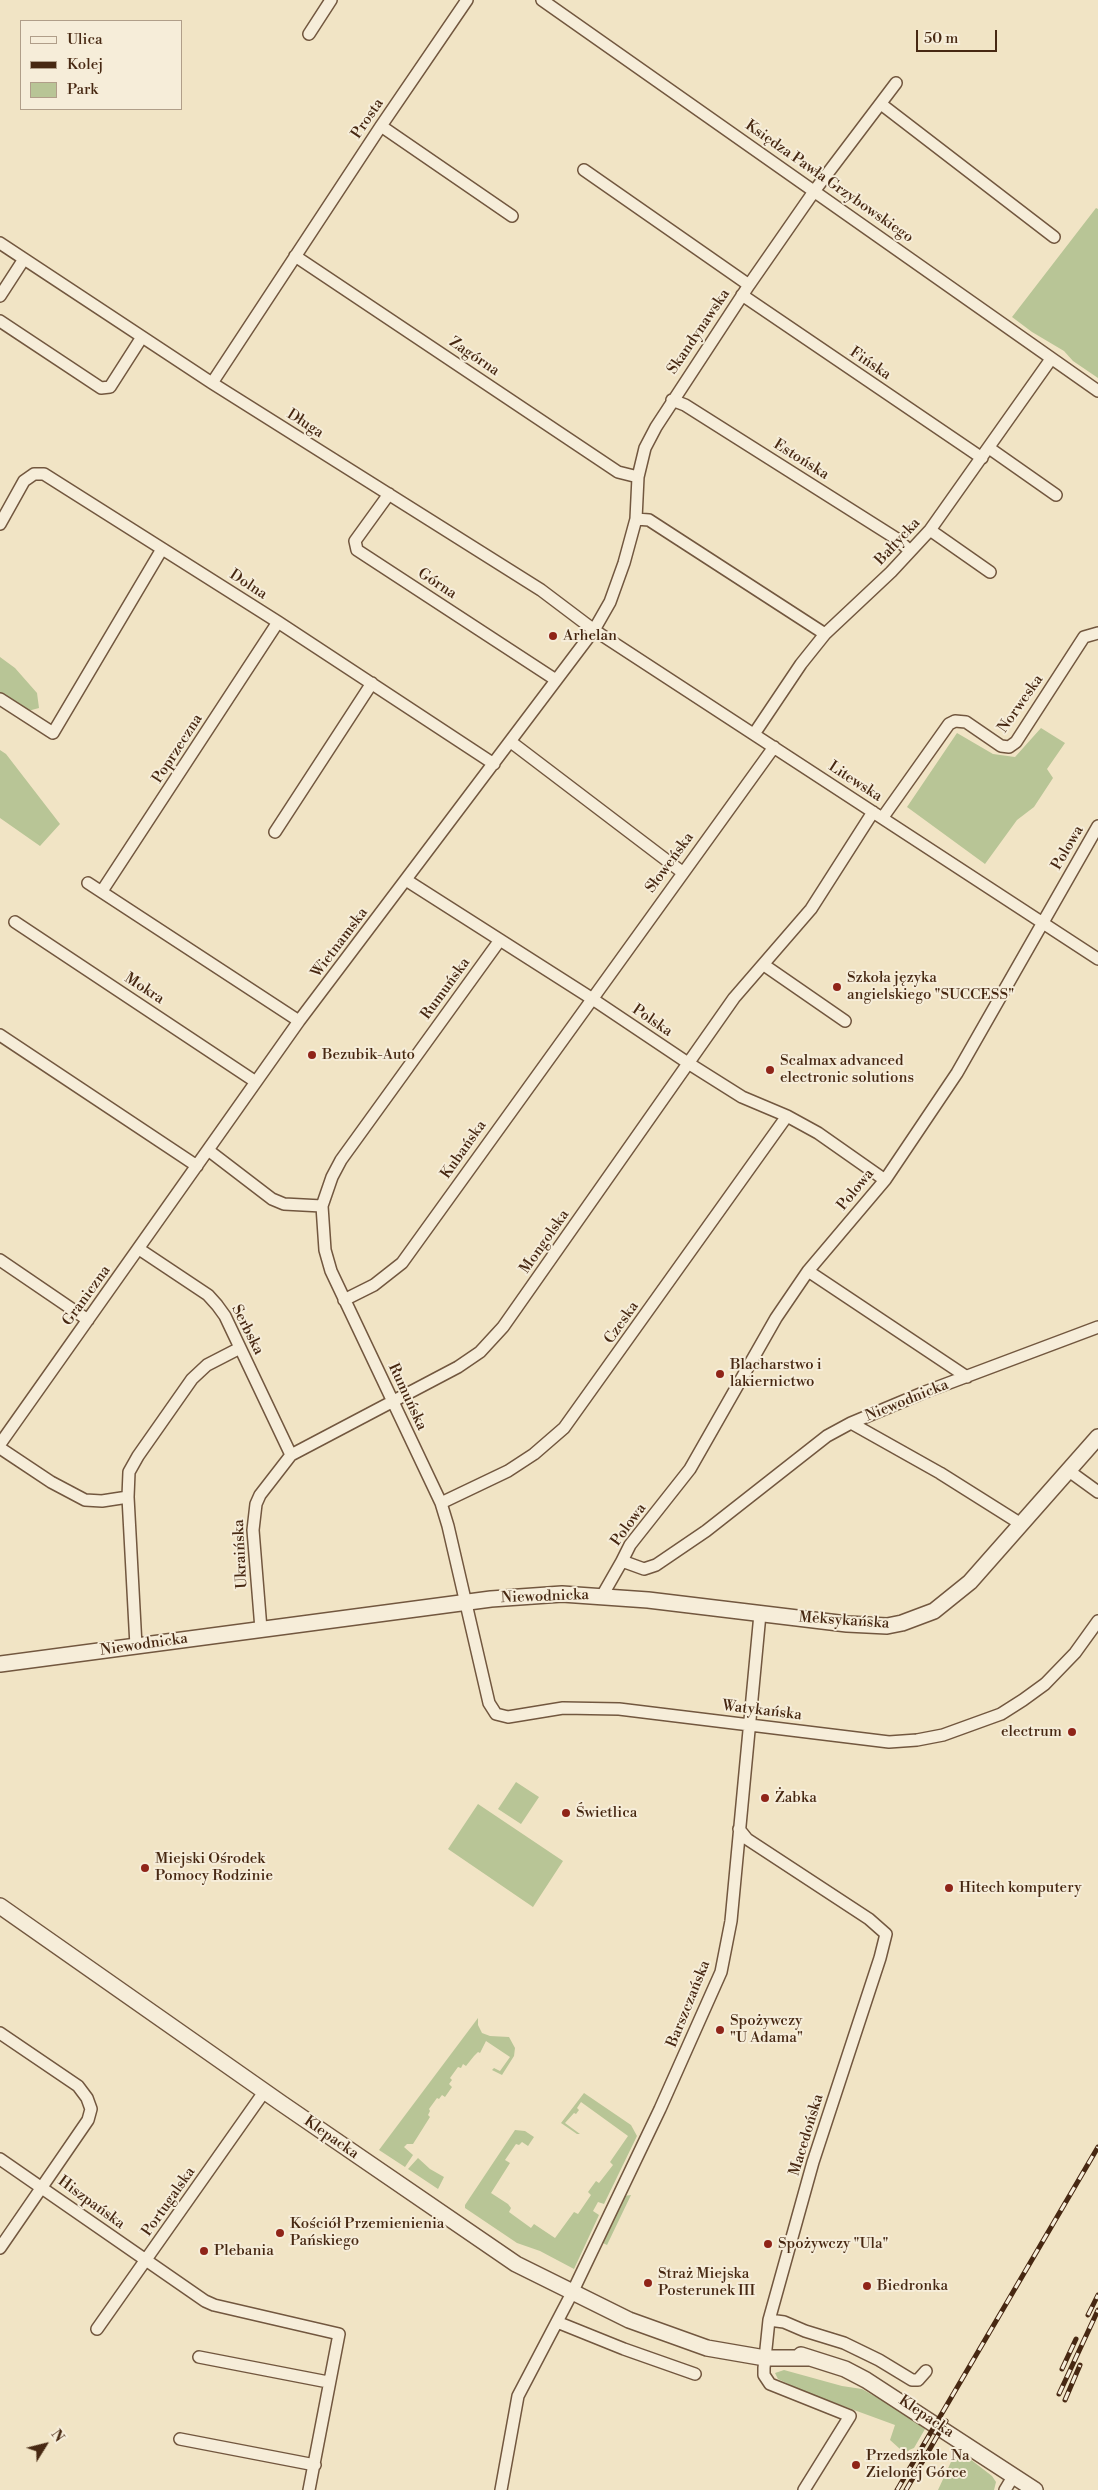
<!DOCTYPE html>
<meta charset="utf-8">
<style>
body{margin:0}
#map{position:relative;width:1098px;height:2490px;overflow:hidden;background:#f1e4c5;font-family:"Libre Bodoni",serif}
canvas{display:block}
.legend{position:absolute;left:20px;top:20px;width:162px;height:90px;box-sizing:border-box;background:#f6edd9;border:1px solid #b09e89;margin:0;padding:6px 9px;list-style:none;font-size:15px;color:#472812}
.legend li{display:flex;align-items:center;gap:10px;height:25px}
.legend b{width:25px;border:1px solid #b09e89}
.north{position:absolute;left:20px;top:2420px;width:50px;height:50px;-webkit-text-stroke:4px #f6edd9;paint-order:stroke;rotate:54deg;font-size:14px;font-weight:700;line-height:20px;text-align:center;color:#472812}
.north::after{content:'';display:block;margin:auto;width:18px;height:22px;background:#472812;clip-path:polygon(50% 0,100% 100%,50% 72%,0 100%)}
.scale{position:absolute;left:916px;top:30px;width:81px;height:22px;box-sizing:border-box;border:2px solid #472812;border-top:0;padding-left:6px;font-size:15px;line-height:18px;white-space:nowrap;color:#472812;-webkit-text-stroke:4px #f6edd9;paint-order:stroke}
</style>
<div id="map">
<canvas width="1098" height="2490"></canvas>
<ul class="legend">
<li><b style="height:6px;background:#f6edd9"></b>Ulica</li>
<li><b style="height:6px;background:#472812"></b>Kolej</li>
<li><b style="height:14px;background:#b8c596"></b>Park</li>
</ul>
<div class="north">N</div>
<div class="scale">50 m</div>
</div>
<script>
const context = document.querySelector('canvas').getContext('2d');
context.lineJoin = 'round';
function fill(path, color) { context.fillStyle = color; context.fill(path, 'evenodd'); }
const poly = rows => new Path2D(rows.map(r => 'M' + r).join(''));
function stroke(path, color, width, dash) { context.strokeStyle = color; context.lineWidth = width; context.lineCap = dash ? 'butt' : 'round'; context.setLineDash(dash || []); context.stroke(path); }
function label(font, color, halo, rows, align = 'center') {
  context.font = font + ' "Libre Bodoni",serif'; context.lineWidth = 4; context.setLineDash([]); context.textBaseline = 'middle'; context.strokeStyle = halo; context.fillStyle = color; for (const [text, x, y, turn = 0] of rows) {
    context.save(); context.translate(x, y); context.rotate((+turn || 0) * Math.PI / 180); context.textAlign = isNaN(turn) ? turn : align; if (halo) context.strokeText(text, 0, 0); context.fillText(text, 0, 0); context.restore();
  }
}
const green = poly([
 [1096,208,1098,209,1098,378,1073,361,1064,351,1032,332,1012,317],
 [0,657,15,668,37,693,39,708,28,711,0,693],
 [1041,728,1065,743,1047,769,1053,778,1034,807,1017,820,985,864,907,807,957,733,993,754,1015,757],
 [0,750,6,754,60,824,40,846,0,818],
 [516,1782,539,1797,521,1824,498,1809],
 [478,1804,563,1861,533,1907,448,1849],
 [478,2018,478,2025,482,2033,490,2036,509,2037,515,2048,514,2056,502,2075,492,2070,494,2068,500,2071,510,2057,486,2041,480,2053,478,2052,474,2056,466,2066,463,2064,461,2068,458,2067,450,2078,452,2080,449,2084,452,2087,445,2097,442,2095,439,2099,437,2098,429,2109,430,2111,428,2115,430,2117,413,2144,407,2144,404,2147,413,2155,405,2167,379,2150],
 [584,2093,631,2125,637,2136,604,2204,598,2202,593,2211,599,2215,574,2269,540,2251,517,2243,465,2208,465,2205,515,2130,525,2131,534,2137,528,2146,522,2142,519,2145,516,2144,505,2160,510,2163,491,2193,508,2204,511,2208,509,2212,531,2228,534,2224,555,2238,574,2212,578,2214,591,2195,588,2192,596,2181,599,2183,613,2165,610,2162,628,2136,581,2102,577,2108,579,2110,576,2114,574,2113,565,2123,580,2134,577,2134,561,2123],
 [418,2158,430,2169,444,2177,438,2189,408,2169],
 [631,2195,607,2245,603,2243,624,2196],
 [784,2370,842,2386,862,2389,901,2411,925,2429,914,2448,909,2450,904,2459,899,2457,900,2449,890,2440,895,2425,805,2392,778,2379,775,2373],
 [957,2449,992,2476,996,2482,994,2490,938,2490]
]);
const minor = poly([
 [542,0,1098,391],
 [309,34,331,0],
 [881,104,1054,237],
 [381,126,512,216],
 [584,170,749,285],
 [0,243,212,383,541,590,594,630,1098,959],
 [295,256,618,472,638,477],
 [742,295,982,458],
 [0,296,24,259],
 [0,321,101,388,110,387,142,337],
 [212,383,381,126,467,0],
 [672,400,685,405,897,539,910,551],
 [989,448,1056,495],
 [389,494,355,541,357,550,556,680],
 [636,519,649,520,825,634],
 [0,524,24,481,34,474,44,474,278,622,494,764],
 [930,530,990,572],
 [0,699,53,733,162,549],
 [754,734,801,664,825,634,891,572,930,530,1051,359],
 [511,742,682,872],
 [883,817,949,724,955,721,966,722,1001,746,1009,747,1016,742,1084,637,1098,633],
 [275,832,372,683],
 [406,880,591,998,688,1063,742,1097,787,1116,818,1133,885,1180],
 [88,883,299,1021],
 [102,891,278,622],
 [15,922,256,1082],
 [500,940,341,1160,332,1177,322,1206,325,1250,331,1271,441,1503,448,1526,489,1703,496,1714,508,1717,563,1708,619,1709,889,1742,917,1740,943,1735,1001,1714,1023,1700,1045,1684,1075,1653,1098,1621],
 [764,965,845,1021],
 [0,1035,197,1166],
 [208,1150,272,1199,284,1204,322,1206],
 [139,1249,208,1295,217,1305,225,1316,291,1455],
 [0,1260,88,1320],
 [808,1271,967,1377],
 [344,1300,374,1285,402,1263,774,747],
 [851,1423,940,1473,1021,1524],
 [0,1444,299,1021,594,630,610,602,624,563,636,519,638,477,645,448,656,427,749,285,815,190,896,83],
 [0,1448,51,1482,85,1500,102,1501,128,1497],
 [1069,1471,1098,1492],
 [441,1503,508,1471,534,1454,564,1428,787,1116],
 [622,1561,630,1545,690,1469,776,1318,808,1271,885,1180,957,1073,1098,826],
 [602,1596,622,1561,644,1569,656,1565,706,1531,827,1436,851,1423,925,1392,1098,1327],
 [261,1629,253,1530,256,1504,260,1495,291,1455,458,1367,480,1352,503,1327,734,998,811,909,873,812],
 [136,1646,128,1497,129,1472,138,1456,192,1379,207,1365,240,1348],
 [739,1829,747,1839,869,1919,886,1934,880,1958,813,2162,769,2320,764,2368,764,2375,770,2384,850,2416,804,2490],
 [0,2033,78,2086,87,2098,91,2109,88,2120,0,2248],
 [0,2159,205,2301,214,2305,339,2334,309,2490],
 [769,2320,784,2322,805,2331,844,2343,879,2360,912,2380,918,2380,926,2371],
 [557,2322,624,2349,695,2374],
 [97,2329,264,2092],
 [199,2357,328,2382],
 [180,2439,315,2465],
 [501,2490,518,2396,572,2293,660,2109,721,1972,731,1921,760,1614],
 [1005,2490,1014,2475]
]);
const tertiary = poly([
 [0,1664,491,1599,562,1594,648,1600,847,1624,887,1626,902,1623,934,1611,970,1582,1098,1437],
 [0,1906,281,2103,516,2264,629,2320,707,2348,765,2358,809,2358],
 [801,2355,845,2369,866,2380,1035,2490]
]);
const rail = poly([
 [1088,2315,1098,2295],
 [1062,2369,1076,2339],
 [1059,2394,1098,2310],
 [1065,2400,1080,2365],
 [897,2490,1098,2147],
 [906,2490,946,2421]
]);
const markers = [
 [553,636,5,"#8f2418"],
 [837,987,5,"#8f2418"],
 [312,1055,5,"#8f2418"],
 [770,1070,5,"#8f2418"],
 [720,1374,5,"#8f2418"],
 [1072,1732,5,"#8f2418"],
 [765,1798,5,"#8f2418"],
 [566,1813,5,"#8f2418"],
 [145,1868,5,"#8f2418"],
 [949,1888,5,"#8f2418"],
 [720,2030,5,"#8f2418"],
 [280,2233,5,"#8f2418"],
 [768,2244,5,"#8f2418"],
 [204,2251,5,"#8f2418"],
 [648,2283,5,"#8f2418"],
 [867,2286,5,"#8f2418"],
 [856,2465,5,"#8f2418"]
];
const streetNames = [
 ["Prosta",368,119,-56],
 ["Księdza Pawła Grzybowskiego",829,182,35],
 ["Skandynawska",699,332,-56],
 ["Zagórna",474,357,34],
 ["Fińska",870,364,34],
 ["Długa",305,424,32],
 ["Estońska",801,460,32],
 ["Bałtycka",898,542,-47],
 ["Górna",437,584,33],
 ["Dolna",248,585,33],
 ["Norweska",1021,704,-55],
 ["Poprzeczna",178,749,-57],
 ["Litewska",855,782,33],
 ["Polowa",1068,848,-60],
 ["Słoweńska",670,863,-54],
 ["Wietnamska",340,943,-53],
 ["Mokra",144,989,33],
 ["Rumuńska",446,989,-54],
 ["Polska",652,1021,34],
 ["Kubańska",464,1150,-55],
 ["Polowa",856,1190,-51],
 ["Mongolska",545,1242,-55],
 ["Graniczna",87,1296,-54],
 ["Czeska",622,1323,-55],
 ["Serbska",247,1330,63],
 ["Rumuńska",407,1397,65],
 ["Niewodnicka",907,1401,-22],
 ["Polowa",629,1525,-54],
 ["Ukraińska",241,1554,-93],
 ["Niewodnicka",545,1597,-2],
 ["Meksykańska",844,1621,4],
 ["Niewodnicka",144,1645,-8],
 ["Watykańska",762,1711,7],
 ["Barszczańska",689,2004,-68],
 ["Macedońska",807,2135,-73],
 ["Klepacka",331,2138,35],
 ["Portugalska",169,2202,-55],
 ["Hiszpańska",91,2203,36],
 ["Klepacka",926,2417,34]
];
const poiNames = [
 ["Arhelan",563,636],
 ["Szkoła języka",847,978],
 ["angielskiego \"SUCCESS\"",847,995],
 ["Bezubik-Auto",322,1055],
 ["Scalmax advanced",780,1061],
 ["electronic solutions",780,1078],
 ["Blacharstwo i",730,1365],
 ["lakiernictwo",730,1382],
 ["electrum",1062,1732,"right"],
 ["Żabka",775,1798],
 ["Świetlica",576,1813],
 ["Miejski Ośrodek",155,1859],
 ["Pomocy Rodzinie",155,1876],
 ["Hitech komputery",959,1888],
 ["Spożywczy",730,2021],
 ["\"U Adama\"",730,2038],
 ["Kościół Przemienienia",290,2224],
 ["Pańskiego",290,2241],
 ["Spożywczy \"Ula\"",778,2244],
 ["Plebania",214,2251],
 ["Straż Miejska",658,2274],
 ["Posterunek III",658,2291],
 ["Biedronka",877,2286],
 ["Przedszkole Na",866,2456],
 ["Zielonej Górce",866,2473]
];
fill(green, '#b8c596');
stroke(minor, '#72573f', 14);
stroke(tertiary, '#72573f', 18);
stroke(minor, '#f6edd9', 11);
stroke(tertiary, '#f6edd9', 15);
stroke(rail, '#472812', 5);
stroke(rail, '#f6edd9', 3, [9]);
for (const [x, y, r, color] of markers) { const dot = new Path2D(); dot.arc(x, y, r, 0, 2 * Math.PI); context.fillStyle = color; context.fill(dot); stroke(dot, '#f6edd9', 2); }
label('15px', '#472812', '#f6edd9', streetNames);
label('15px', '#472812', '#f6edd9', poiNames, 'left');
</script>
